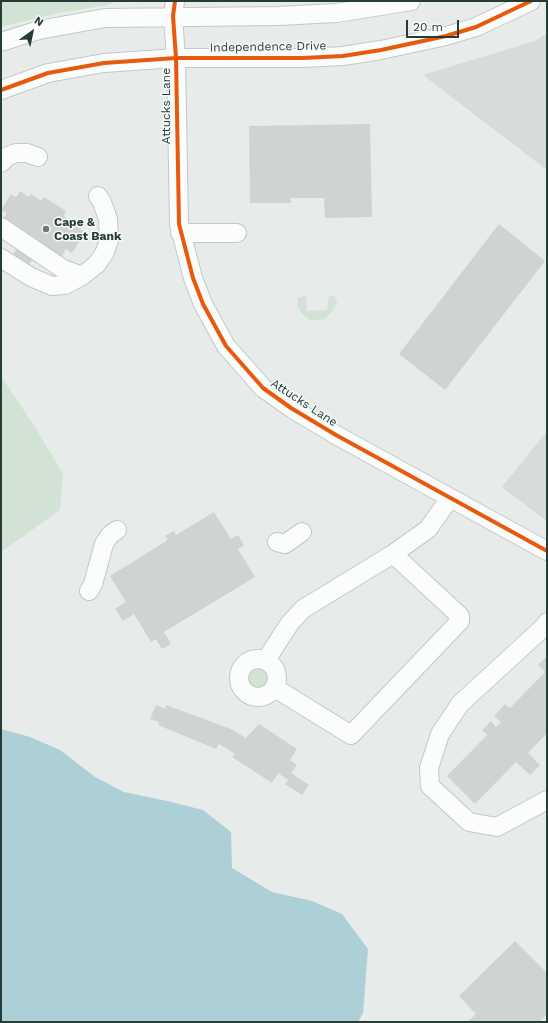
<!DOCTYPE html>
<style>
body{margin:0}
#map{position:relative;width:548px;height:1023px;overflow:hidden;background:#e7ebe9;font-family:"Work Sans",sans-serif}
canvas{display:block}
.frame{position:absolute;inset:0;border:2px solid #263d37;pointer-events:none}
.north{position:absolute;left:12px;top:12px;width:40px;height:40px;-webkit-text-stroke:3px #f5f9f7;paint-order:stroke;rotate:33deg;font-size:11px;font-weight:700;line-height:16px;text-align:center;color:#263d37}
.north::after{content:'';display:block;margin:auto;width:14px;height:18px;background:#263d37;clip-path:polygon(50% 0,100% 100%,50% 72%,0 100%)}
.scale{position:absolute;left:406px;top:20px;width:53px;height:18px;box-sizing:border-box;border:2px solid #263d37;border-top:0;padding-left:5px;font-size:12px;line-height:14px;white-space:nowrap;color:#263d37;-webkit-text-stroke:3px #f5f9f7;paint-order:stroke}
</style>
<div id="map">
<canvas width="548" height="1023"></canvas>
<div class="frame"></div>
<div class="north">N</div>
<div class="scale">20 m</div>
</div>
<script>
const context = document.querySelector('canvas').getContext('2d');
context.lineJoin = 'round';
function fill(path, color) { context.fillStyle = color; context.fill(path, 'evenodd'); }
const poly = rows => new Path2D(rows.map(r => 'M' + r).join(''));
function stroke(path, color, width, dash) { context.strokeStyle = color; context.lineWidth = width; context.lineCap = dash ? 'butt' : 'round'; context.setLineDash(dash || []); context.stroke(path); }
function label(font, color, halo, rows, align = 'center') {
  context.font = font + ' "Work Sans",sans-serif'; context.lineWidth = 3; context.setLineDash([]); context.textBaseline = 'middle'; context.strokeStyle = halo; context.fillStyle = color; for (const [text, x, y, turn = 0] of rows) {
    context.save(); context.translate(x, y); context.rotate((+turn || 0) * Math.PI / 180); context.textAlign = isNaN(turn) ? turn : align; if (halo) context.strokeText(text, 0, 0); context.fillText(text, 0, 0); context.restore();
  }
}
const built = poly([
 [547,33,547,170,423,75,535,41],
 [547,431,547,521,502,487]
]);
const green = poly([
 [1,1,118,1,108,5,58,13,4,26,1,26],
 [304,296,306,297,307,311,327,310,329,295,335,297,337,303,332,312,324,319,311,321,302,314,297,306,298,298],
 [1,376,35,427,63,474,60,510,1,552],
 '247 678a11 11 0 1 1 22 0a11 11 0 1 1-22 0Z'
]);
const water = poly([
 [1,729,30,737,60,750,95,777,124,792,167,801,203,810,231,832,232,868,272,892,312,901,342,914,368,949,363,1013,358,1022,1,1022]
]);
const building = poly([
 [370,124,372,217,325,218,324,198,290,198,291,203,250,203,249,126],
 [20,191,29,197,31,194,41,201,44,197,66,211,64,216,85,233,72,253,66,249,61,258,41,247,28,266,12,256,24,237,1,222,7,213,1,210,11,194,16,197],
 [499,224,545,261,445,390,399,354],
 [214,512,231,539,238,535,244,545,238,549,255,577,164,632,171,644,162,649,156,639,151,642,134,614,123,621,115,609,126,602,110,576,168,540,165,536,174,531,176,535],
 [547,656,547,733,528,753,540,765,530,775,516,762,475,804,447,776,487,735,482,730,491,721,496,727,501,722,494,716,505,704,510,708,545,672,538,665],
 [156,705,165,709,166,705,231,729,246,738,259,724,297,749,290,760,297,765,291,773,309,785,302,795,285,784,288,780,278,773,272,783,232,757,235,754,219,744,216,749,158,725,159,722,150,719],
 [515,941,547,973,547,1014,539,1022,467,1022,476,1014,459,996]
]);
const minor = poly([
 [175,1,173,16,176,58,179,224,193,278,203,304,226,346,263,388,291,408,336,435,547,551],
 [1,42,39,30,105,18,278,16,337,13,411,1],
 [1,90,48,73,104,63,176,58,303,58,343,56,381,50,446,36,476,27,531,1],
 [1,163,8,156,16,153,27,153,38,157],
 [1,227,63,269,82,276],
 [180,233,237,233],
 [1,258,31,277,52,286,65,285,82,276,97,264,105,252,109,240,108,219,102,202,98,196],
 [277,542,285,544,302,532],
 [393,554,428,529,450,498],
 [89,591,93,584,104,544,110,535,117,530],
 [547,622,546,625,460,704,440,734,429,768,430,786,469,822,497,827,547,800],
 '239 678a19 19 0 1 1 38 0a19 19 0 1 1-38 0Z',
 [266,660,290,623,303,609,393,554,460,616,460,621,351,735,275,688]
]);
const cycleway = poly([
 [175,1,173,16,176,58,179,224,193,278,203,304,226,346,263,388,291,408,336,435,547,551],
 [1,90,48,73,104,63,176,58,303,58,343,56,381,50,446,36,476,27,531,1]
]);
const markers = [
 [46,229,4,"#6a7a75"]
];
const streetNames = [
 ["Independence Drive",268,47,-1],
 ["Attucks Lane",166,106,-90],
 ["Attucks Lane",304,403,33]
];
const poiNames = [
 ["Cape &",54,222],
 ["Coast Bank",54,236]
];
fill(built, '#d5dcd9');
fill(green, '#d2e3d6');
fill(water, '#acd0d5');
fill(building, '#cfd4d2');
stroke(minor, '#c4c8c6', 20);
stroke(minor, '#fbfcfc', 18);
stroke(cycleway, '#e8590c', 4);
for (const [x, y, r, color] of markers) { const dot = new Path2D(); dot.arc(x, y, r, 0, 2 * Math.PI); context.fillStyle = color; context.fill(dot); stroke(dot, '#f5f9f7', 1.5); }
label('12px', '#263d37', '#f5f9f7', streetNames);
label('bold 12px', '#263d37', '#f5f9f7', poiNames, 'left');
</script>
